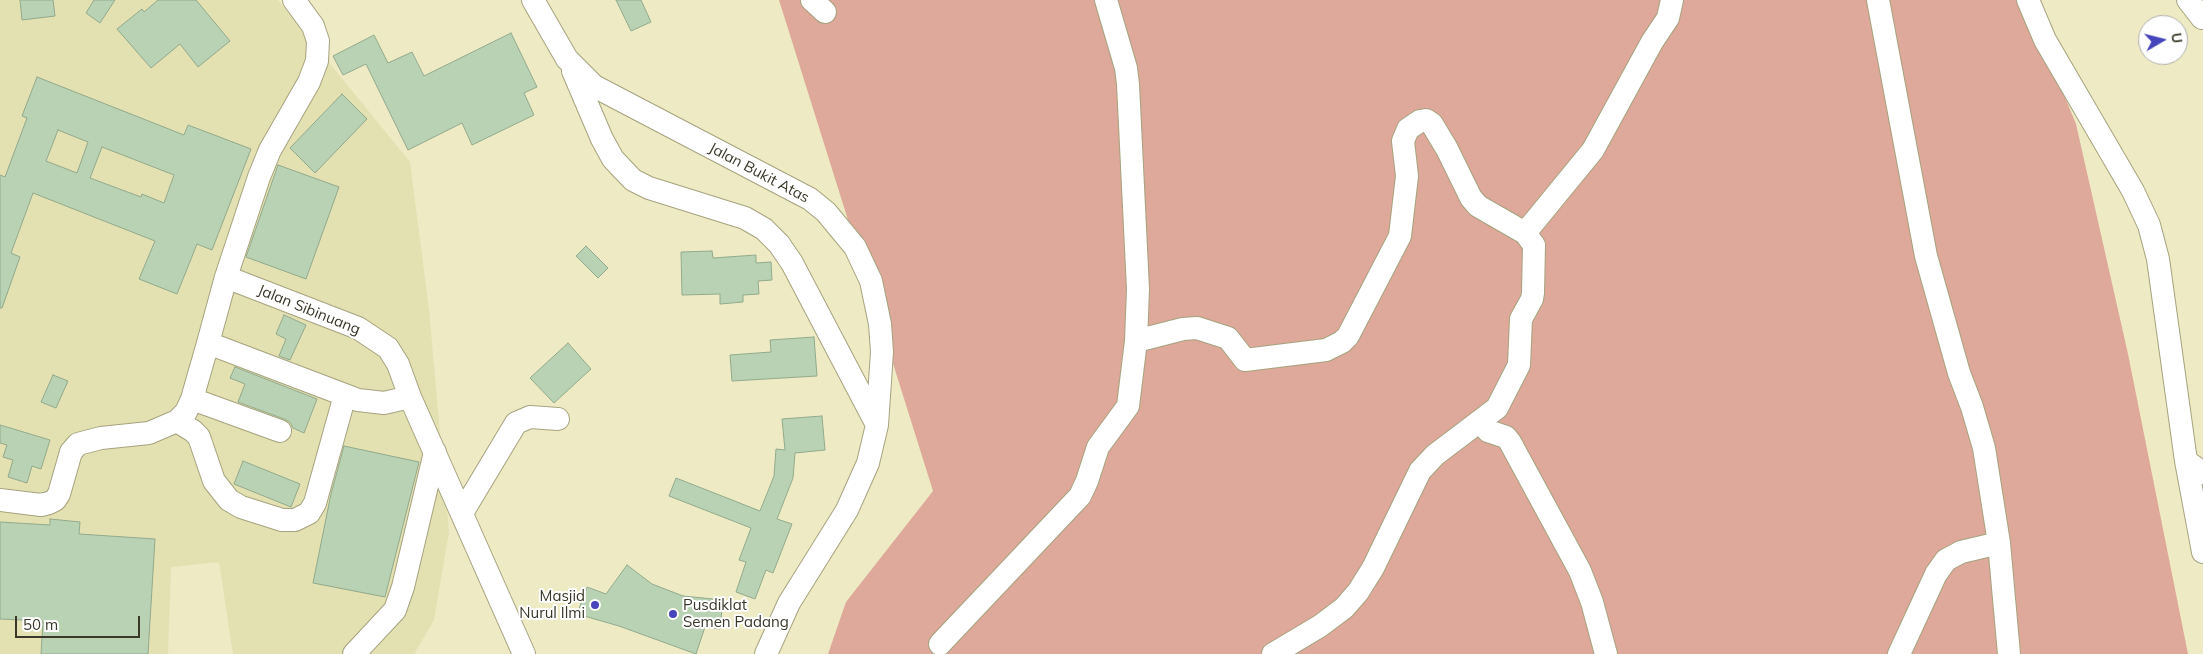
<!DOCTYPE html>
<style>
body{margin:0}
#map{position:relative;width:2203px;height:654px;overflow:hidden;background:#edeac4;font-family:Mulish,sans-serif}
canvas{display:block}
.north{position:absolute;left:2138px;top:15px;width:50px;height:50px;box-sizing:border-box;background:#fff;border:1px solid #b0afa9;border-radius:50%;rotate:82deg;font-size:14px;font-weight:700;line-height:20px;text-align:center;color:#3a3829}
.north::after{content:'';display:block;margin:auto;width:18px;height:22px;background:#4645bb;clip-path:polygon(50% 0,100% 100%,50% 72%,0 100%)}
.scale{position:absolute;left:15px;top:616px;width:125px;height:22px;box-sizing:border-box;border:2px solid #3a3829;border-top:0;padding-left:6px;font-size:15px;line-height:18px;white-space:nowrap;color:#3a3829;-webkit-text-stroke:4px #fff;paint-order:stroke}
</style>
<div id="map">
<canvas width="2203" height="654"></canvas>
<div class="north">U</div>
<div class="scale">50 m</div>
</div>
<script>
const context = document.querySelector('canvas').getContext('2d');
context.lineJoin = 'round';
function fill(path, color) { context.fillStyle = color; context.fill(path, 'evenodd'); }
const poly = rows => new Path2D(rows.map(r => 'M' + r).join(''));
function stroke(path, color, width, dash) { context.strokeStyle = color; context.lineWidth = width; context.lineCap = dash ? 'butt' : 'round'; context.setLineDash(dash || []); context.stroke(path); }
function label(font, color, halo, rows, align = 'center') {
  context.font = font + ' Mulish,sans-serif'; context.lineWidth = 4; context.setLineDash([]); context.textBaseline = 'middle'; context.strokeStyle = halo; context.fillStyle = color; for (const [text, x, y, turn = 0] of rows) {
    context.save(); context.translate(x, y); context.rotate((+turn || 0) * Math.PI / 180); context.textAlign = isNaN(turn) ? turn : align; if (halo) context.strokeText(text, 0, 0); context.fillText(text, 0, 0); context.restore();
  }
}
const built = poly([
 [0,0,278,0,410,162,429,310,449,532,434,620,414,654,233,654,219,562,171,567,168,654,0,654]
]);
const green = poly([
 [779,0,2025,0,2076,124,2128,354,2188,654,828,654,846,602,933,491]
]);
const building = poly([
 [20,0,53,0,55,16,22,20,20,0],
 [94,0,115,0,100,23,86,13,94,0],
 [158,0,196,0,230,41,198,67,180,44,151,68,117,29,142,9,144,12,158,0],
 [616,0,641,0,651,22,631,31,616,0],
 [511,33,537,87,524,93,534,115,472,145,462,123,408,150,366,64,343,75,333,56,374,35,388,63,412,52,424,76,511,33],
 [37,77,184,135,188,125,251,149,212,250,197,244,177,294,139,279,155,241,33,193,11,253,20,257,2,308,0,308,0,175,5,177,27,118,22,116,37,77],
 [58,130,88,142,77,173,46,161,58,130],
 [102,147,174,175,164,203,142,194,141,197,90,178,102,147],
 [342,94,367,119,315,173,290,148,342,94],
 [278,165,339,187,306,279,246,257,278,165],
 [586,246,608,268,598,278,576,256,586,246],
 [712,251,713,258,756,255,756,263,771,262,772,280,758,281,759,294,743,295,743,302,720,304,720,294,682,295,681,252,712,251],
 [284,315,306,325,290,360,279,356,286,339,276,334,284,315],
 [814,337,817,376,732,381,730,355,771,352,770,340,814,337],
 [568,343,591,369,554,403,530,378,568,343],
 [235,367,317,399,304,433,293,428,290,422,284,419,238,402,245,384,230,378,235,367],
 [53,375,68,381,56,408,41,402,53,375],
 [822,416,825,450,795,453,793,478,777,519,792,524,773,573,766,570,755,599,736,592,746,562,739,560,751,528,669,496,676,478,760,511,774,476,776,449,785,450,782,419,822,416],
 [0,425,50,440,41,469,32,466,27,483,8,477,13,460,3,457,7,445,0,443,0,425],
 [344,446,419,462,385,597,313,583,331,494,344,446],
 [243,461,300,484,291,507,234,484,243,461],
 [50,519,80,522,79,534,155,539,148,654,41,654,43,621,0,619,0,522,50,525,50,519],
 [627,565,652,584,683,596,723,600,720,629,705,627,696,654,619,626,577,614,587,587,606,594,627,565]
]);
const minor = poly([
 [533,0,567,59,594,86,810,199,826,212,855,247,871,281,880,324,882,352,877,425,868,463,847,510,789,603,766,654],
 [812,0,825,12],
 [1878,0,1926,256,1959,373,1972,407,1984,448,1999,543,2009,654],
 [2028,0,2045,40,2133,191,2149,225,2158,259,2186,461,2203,473],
 [2188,0,2202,18],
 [573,71,602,139,613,159,633,180,649,188,745,218,764,229,779,244,792,263,877,425],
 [1525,233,1593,150,1652,42,1668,18,1672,0],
 [226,277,358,328,388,348,398,364,410,397,524,654],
 [1136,341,1183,329,1197,328,1228,338,1245,360,1326,350,1342,342,1348,336,1400,236,1407,176,1403,141,1408,129,1420,121,1426,120,1432,124,1447,149,1471,198,1478,206,1525,233,1534,245,1533,293,1532,299,1521,319,1519,365,1497,408,1435,455,1420,471,1373,568,1358,592,1344,608,1320,626,1273,654],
 [208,343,358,400,384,403,410,397],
 [192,399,280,431],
 [177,421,193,431,199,437,214,481,229,500,241,507,282,520,295,520,309,513,315,503,345,395],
 [1480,422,1488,431,1506,437,1510,442,1580,571,1592,602,1606,654],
 [2186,461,2203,552],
 [0,500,41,505,49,503,55,500,59,494,71,452,78,444,101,438,149,433,177,421,186,412,192,399,208,343,226,277,259,177,270,150,309,82,317,61,318,41,313,26,294,0],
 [462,513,516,423,530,417,558,419],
 [940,644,1080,496,1087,481,1098,447,1128,406,1136,341,1138,289,1128,84,1126,68,1106,0],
 [354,654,395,610,403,587,435,452],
 [1899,654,1936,574,1946,560,1961,552,1999,543]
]);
const markers = [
 [595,605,5,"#4645bb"],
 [673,614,5,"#4645bb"]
];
const streetNames = [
 ["Jalan Bukit Atas",759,173,28],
 ["Jalan Sibinuang",309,310,22]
];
const poiNames = [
 ["Masjid",585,596],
 ["Nurul Ilmi",585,613],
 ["Pusdiklat",683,605,"left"],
 ["Semen Padang",683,622,"left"]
];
fill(built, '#e3e0b2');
fill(green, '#dea89a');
fill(building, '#b9d2b3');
stroke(building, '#92aa8c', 1);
stroke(minor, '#a6a37f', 24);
stroke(minor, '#fff', 22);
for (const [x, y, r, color] of markers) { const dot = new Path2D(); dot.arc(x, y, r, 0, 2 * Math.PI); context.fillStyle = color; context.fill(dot); stroke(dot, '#fff', 2); }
label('15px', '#3a3829', '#fff', streetNames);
label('15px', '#3a3829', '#fff', poiNames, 'right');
</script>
